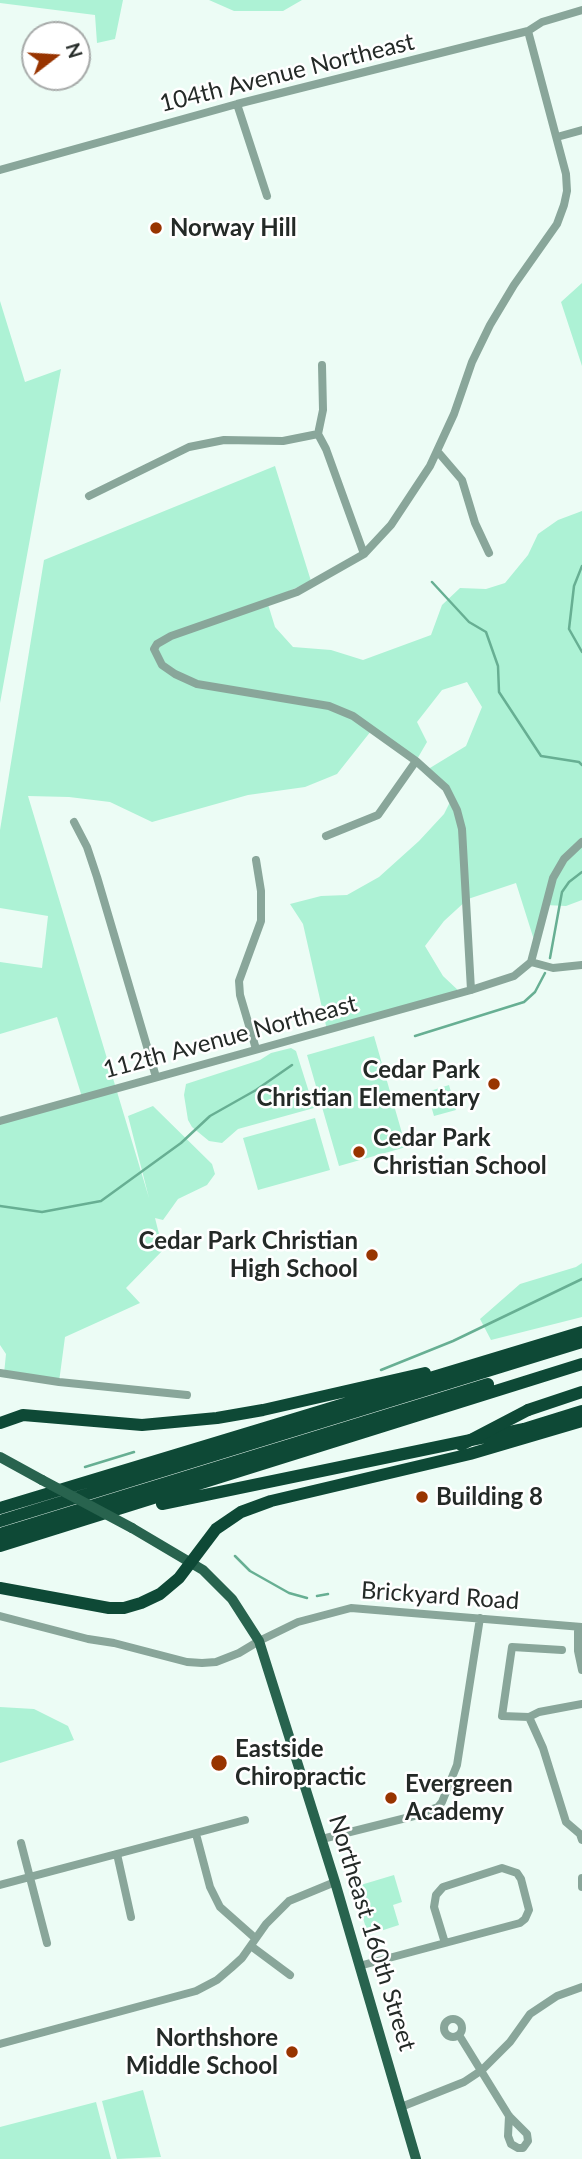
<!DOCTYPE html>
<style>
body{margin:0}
#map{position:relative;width:582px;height:2159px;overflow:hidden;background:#ecfcf5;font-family:Lato,sans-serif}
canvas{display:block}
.north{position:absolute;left:21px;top:21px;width:70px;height:70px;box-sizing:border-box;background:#fff;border:2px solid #a7aaa9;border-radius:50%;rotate:73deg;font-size:19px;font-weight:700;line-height:28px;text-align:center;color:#242a27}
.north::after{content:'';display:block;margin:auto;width:24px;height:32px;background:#983400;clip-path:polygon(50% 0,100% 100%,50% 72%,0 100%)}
</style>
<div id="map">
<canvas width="582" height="2159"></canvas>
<div class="north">N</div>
</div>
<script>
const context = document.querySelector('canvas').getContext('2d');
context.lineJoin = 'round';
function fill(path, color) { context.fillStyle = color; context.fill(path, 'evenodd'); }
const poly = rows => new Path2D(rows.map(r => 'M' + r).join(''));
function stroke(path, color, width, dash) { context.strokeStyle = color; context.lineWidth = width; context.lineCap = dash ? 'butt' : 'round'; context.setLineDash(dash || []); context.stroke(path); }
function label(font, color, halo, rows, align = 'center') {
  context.font = font + ' Lato,sans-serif'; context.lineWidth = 5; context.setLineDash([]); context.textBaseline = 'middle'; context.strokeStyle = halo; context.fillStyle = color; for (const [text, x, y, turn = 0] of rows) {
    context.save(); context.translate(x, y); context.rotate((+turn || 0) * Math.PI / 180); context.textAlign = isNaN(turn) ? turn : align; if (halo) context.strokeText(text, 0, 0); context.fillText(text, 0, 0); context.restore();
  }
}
const green = poly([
 [0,0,123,0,115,39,97,43,95,15,0,3],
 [209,0,302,0,283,11,234,11],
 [582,283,582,366,561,302],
 [0,301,25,382,61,369,0,703],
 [275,466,311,581,267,601,275,627,293,647,331,650,363,660,431,635,442,605,460,588,486,589,505,583,528,555,538,534,558,520,582,511,582,900,566,906,545,905,535,943,516,883,468,899,444,921,425,946,443,976,461,993,327,1030,303,924,290,904,321,896,347,895,379,877,419,841,444,814,453,796,425,771,466,746,482,707,467,682,442,690,417,722,427,742,416,761,371,731,337,774,305,787,248,795,152,822,110,802,69,797,28,796,149,1198,128,1116,153,1106,212,1164,215,1174,207,1185,178,1199,163,1220,155,1218,163,1250,126,1288,140,1303,65,1337,59,1382,4,1374,6,1354,0,1345,0,1121,82,1097,57,1017,0,1034,0,962,42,968,48,916,0,908,0,830,44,560],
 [374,1036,406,1147,339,1166,307,1055],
 [291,1048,296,1051,314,1108,238,1129,222,1143,209,1141,192,1127,188,1120,184,1095,186,1084,260,1060,271,1053],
 [449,1085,456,1110,434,1116,427,1092],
 [315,1118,330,1170,258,1190,243,1138],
 [582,1263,582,1317,491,1340,480,1319,520,1284,576,1267],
 [0,1707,34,1709,68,1726,74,1740,0,1763],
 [394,1875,402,1902,393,1905,399,1925,368,1935,354,1887],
 [143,2090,161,2157,117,2159,102,2101],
 [96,2102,111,2159,0,2159,0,2127]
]);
const stream = poly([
 [582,566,574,586,569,629,582,652],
 [432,582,469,622,486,632,498,666,499,692,541,756,579,762,582,765],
 [550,958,562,892,569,882,582,872],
 [415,1036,524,1002,535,992,545,973],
 [0,1206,42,1212,101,1201,181,1143,210,1116,256,1090,292,1065],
 [381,1370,453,1341,582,1279],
 [85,1467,134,1452],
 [235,1556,250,1571,289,1593,307,1598],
 [317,1596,328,1594]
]);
const minor = poly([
 [237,104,267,196],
 [557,137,582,130],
 [0,170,237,104,528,31,542,22,582,10],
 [318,434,326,449,364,554],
 [318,434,323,410,322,365],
 [438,452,462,480,475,523,489,553],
 [89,496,189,447,224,440,283,441,318,434],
 [74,822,87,847,97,877,156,1077],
 [326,836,378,815,416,761],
 [531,962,553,968,582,965],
 [471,990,462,829,457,810,446,788,416,761,353,716,329,706,197,684,175,674,162,665,154,649,157,644,171,636,297,592,364,554,391,525,430,466,454,414,472,362,490,325,514,285,557,224,564,205,567,191,566,174,528,31],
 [256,1049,240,995,239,981,261,921,261,891,256,860],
 [0,1121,471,990,514,976,531,962,553,878,564,859,582,842],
 [0,1373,59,1382,187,1395],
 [0,1616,88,1639,114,1643,187,1662,202,1663,216,1662,239,1653,259,1641,298,1622,351,1608,582,1627],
 [578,1627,578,1651,582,1670],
 [562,1650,512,1647,502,1716,529,1717,539,1712,582,1704],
 [529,1717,543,1748,566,1822,580,1834,582,1840],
 [196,1834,210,1887,220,1907,255,1938],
 [322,1839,414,1816,438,1807,442,1802,457,1765,480,1618],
 [21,1843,47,1943],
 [117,1854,131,1917],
 [582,1878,582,1887],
 [0,1885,245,1820],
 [251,1946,290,1975],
 [359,1966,520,1923,525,1919,529,1910,521,1879,517,1873,502,1868,443,1887,436,1895,434,1907,445,1943],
 '444 2028a9 9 0 1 1 18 0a9 9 0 1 1-18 0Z',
 [459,2035,509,2116,527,2134,528,2141,523,2148,518,2148,511,2144,508,2136,509,2116],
 [0,2044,196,1991,217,1980,231,1968,242,1958,266,1924,289,1901,335,1882],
 [401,2107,464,2082,482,2070,510,2042,530,2014,557,1996,582,1987]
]);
const major = poly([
 [0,1457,42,1480],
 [132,1528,203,1570,232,1599,259,1641,335,1882,416,2159]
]);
const highway = poly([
 [528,1410,582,1392],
 [0,1423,23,1415,142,1425,217,1418,263,1410,425,1373],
 [162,1504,524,1429,582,1411],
 [0,1508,582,1332],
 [0,1521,582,1342],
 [0,1534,488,1384],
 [0,1546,582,1364],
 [0,1588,109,1608,124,1608,141,1603,160,1594,179,1578,216,1529,241,1512,271,1501,470,1454,582,1421]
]);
const majorBridge = poly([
 [42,1480,132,1528]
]);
const highwayBridge = poly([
 [461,1445,528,1410]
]);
const markers = [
 [156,228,7,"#983400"],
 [494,1084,7,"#983400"],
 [359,1152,7,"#983400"],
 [372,1255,7,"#983400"],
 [422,1497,7,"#983400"],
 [219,1763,9,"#983400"],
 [391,1798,7,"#983400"],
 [292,2052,7,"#983400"]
];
const streetNames = [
 ["104th Avenue Northeast",287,73,-14],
 ["112th Avenue Northeast",230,1037,-15],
 ["Brickyard Road",440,1596,4],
 ["Northeast 160th Street",372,1933,73]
];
const poiNames = [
 ["Norway Hill",170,228],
 ["Cedar Park",480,1070,"right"],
 ["Christian Elementary",480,1098,"right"],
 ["Cedar Park",373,1138],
 ["Christian School",373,1166],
 ["Cedar Park Christian",358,1241,"right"],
 ["High School",358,1269,"right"],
 ["Building 8",436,1497],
 ["Eastside",235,1749],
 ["Chiropractic",235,1777],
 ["Evergreen",405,1784],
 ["Academy",405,1812],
 ["Northshore",278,2038,"right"],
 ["Middle School",278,2066,"right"]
];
fill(green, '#adf2d5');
stroke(stream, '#67af93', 2.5);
stroke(minor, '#89a69a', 8);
stroke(major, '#28634e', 10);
stroke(highway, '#0e4936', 12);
stroke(majorBridge, '#28634e', 10);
stroke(highwayBridge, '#0e4936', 12);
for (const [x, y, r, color] of markers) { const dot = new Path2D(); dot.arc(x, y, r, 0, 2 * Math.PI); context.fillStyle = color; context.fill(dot); stroke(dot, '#fff', 2.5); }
label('24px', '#242a27', '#fff', streetNames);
label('bold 24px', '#242a27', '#fff', poiNames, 'left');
</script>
